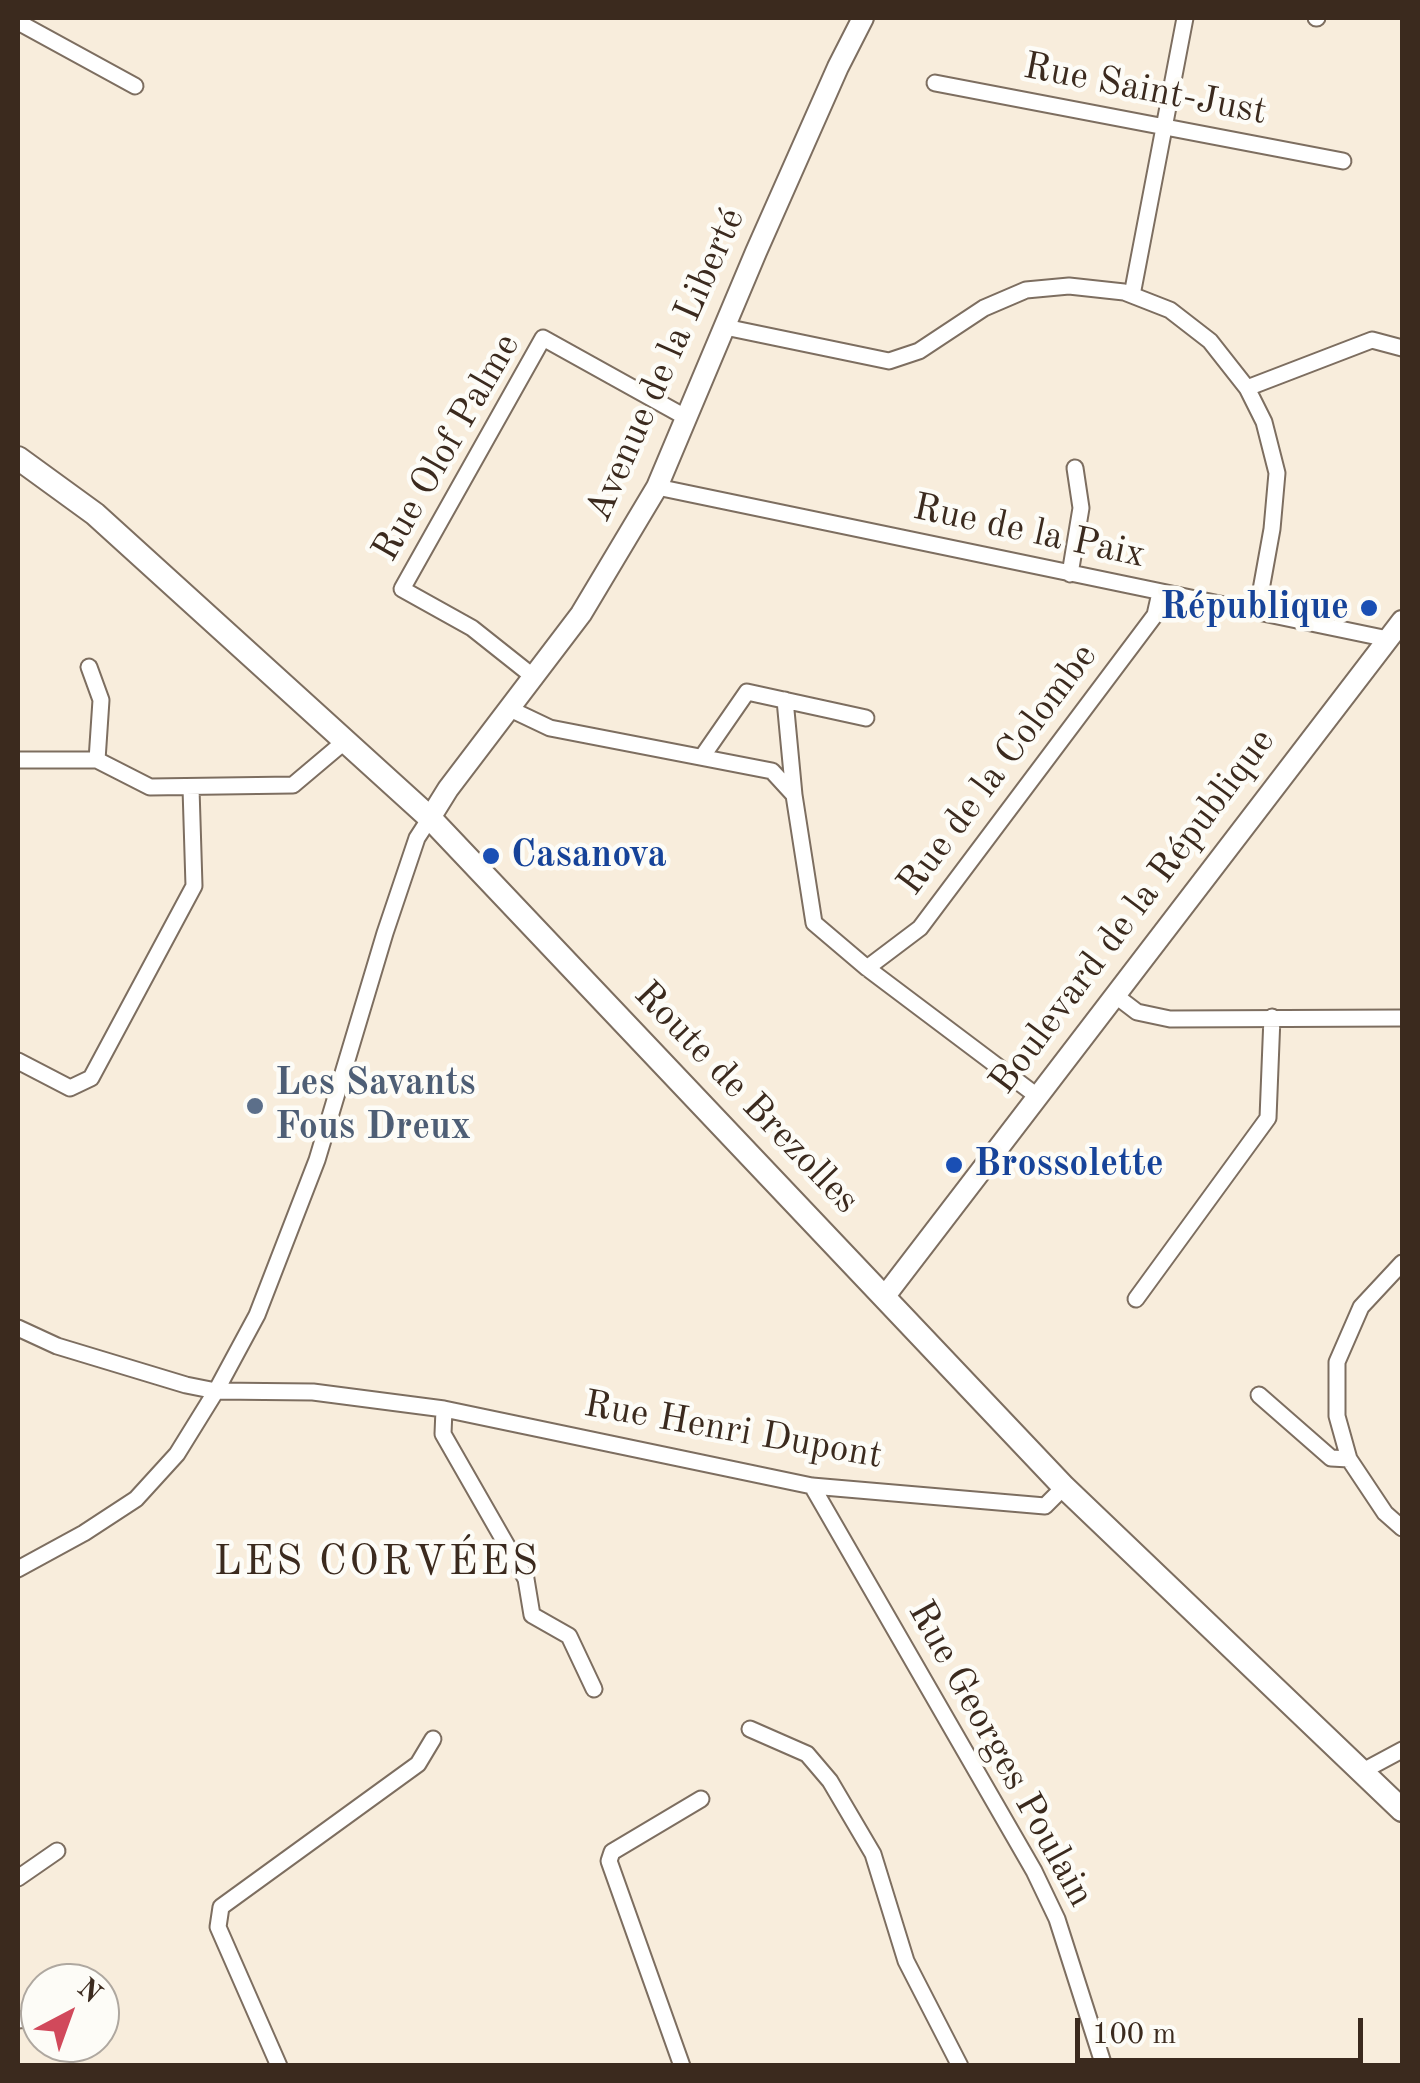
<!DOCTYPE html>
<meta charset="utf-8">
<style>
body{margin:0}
#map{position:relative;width:1420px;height:2083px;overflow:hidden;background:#f8eddc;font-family:"Old Standard TT",serif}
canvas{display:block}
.frame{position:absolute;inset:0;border:20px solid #3b2a1e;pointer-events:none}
.north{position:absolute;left:20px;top:1963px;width:100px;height:100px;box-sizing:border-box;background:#fdfcf7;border:2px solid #afa8a0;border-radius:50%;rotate:41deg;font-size:28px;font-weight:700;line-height:40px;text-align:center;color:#3b2a1e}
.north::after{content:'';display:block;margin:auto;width:35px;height:45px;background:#d1495b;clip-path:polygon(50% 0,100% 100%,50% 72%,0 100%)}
.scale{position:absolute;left:1075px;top:2018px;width:288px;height:45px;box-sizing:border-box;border:5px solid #3b2a1e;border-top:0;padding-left:12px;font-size:30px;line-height:35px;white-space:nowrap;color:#3b2a1e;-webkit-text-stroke:8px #fdfcf7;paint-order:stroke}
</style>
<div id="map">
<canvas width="1420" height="2083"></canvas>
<div class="frame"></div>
<div class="north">N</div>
<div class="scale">100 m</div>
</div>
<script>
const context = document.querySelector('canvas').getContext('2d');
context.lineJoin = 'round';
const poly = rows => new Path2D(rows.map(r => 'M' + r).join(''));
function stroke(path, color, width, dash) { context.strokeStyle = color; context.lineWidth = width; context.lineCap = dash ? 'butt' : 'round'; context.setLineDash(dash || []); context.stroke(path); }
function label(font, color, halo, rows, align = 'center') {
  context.font = font + ' "Old Standard TT",serif'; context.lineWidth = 9; context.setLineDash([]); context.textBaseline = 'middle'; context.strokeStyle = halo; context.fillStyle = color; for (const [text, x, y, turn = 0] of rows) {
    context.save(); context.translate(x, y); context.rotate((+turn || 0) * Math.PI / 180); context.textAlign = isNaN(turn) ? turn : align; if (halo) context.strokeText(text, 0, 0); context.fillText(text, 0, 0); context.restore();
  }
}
const minor = poly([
 [1316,18,1317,18],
 [18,22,135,86],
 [935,83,1343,161],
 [1132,295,1185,18],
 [725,327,889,361,919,351,984,308,1026,290,1069,286,1124,292,1170,310,1210,341,1247,388,1264,422,1277,473,1272,529,1257,612],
 [1247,388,1372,340,1402,348],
 [657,487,1388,639],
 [1070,574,1081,508,1075,468],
 [89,667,101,700,97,760],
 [535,678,472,628,402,589,543,338,687,418],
 [785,700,794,795],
 [510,709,550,728,772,771,794,795,814,923,867,968,1037,1096],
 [702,757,747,692,866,718],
 [18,760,97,760,150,787,293,785,344,742],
 [867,968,920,928,1155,615,1160,593],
 [1116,996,1137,1012,1170,1019,1402,1018],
 [18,1061,70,1088,91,1078,194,886,191,788],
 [1136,1299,1268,1118,1272,1017],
 [18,1328,57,1346,186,1385,216,1391,313,1392,444,1409,812,1486,1045,1506,1064,1487],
 [1259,1395,1331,1458,1349,1459,1385,1513,1402,1528],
 [444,1409,443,1434,526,1579,532,1615,569,1636,594,1689],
 [1349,1459,1337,1416,1337,1362,1361,1307,1402,1263],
 [812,1486,1034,1871,1057,1919,1104,2066],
 [18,1569,84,1533,136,1499,177,1454,216,1391,257,1315,317,1160,385,933,417,838,430,818],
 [750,1729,807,1754,830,1781,873,1854,906,1961,960,2066],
 [1361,1772,1402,1750],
 [18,1878,57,1851],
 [18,2020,40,2018],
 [279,2066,218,1927,221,1907,418,1764,433,1739],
 [682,2066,609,1861,612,1852,701,1799]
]);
const tertiary = poly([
 [430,818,448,789,581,614,657,487,756,252,838,67,863,18],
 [885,1296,1402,621]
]);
const secondary = poly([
 [18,458,95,514,430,818,1064,1487,1402,1810]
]);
const markers = [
 [1369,608,10,"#1a4fb4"],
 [491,856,10,"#1a4fb4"],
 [255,1106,10,"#5c6f8a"],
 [954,1165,10,"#1a4fb4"]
];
const streetNames = [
 ["Rue Saint-Just",1145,90,11],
 ["Avenue de la Liberté",666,365,-66],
 ["Rue Olof Palme",447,448,-60],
 ["Rue de la Paix",1029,532,12],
 ["Rue de la Colombe",998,770,-53],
 ["Boulevard de la République",1133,912,-53],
 ["Route de Brezolles",746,1098,46],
 ["Rue Henri Dupont",733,1431,10],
 ["Rue Georges Poulain",1000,1754,61]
];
const transitNames = [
 ["République",1349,608,"right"],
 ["Casanova",511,856],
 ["Brossolette",974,1165]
];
const serviceNames = [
 ["Les Savants",275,1084],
 ["Fous Dreux",275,1128]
];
const quarterNames = [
 ["LES CORVÉES",377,1563]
];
stroke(minor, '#7d6e60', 19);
stroke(tertiary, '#7d6e60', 24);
stroke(secondary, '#7d6e60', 26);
stroke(minor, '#fff', 15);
stroke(tertiary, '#fff', 20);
stroke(secondary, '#fff', 22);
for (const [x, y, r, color] of markers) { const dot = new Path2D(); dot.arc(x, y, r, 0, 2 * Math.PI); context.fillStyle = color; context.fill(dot); stroke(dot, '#fdfcf7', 4); }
label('38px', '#3b2a1e', '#fdfcf7', streetNames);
label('bold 38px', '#164399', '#fdfcf7', transitNames, 'left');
label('bold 38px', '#4e5e75', '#fdfcf7', serviceNames, 'left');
context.letterSpacing = '2.5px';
label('42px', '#3b2a1e', '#fdfcf7', quarterNames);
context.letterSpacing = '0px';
</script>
